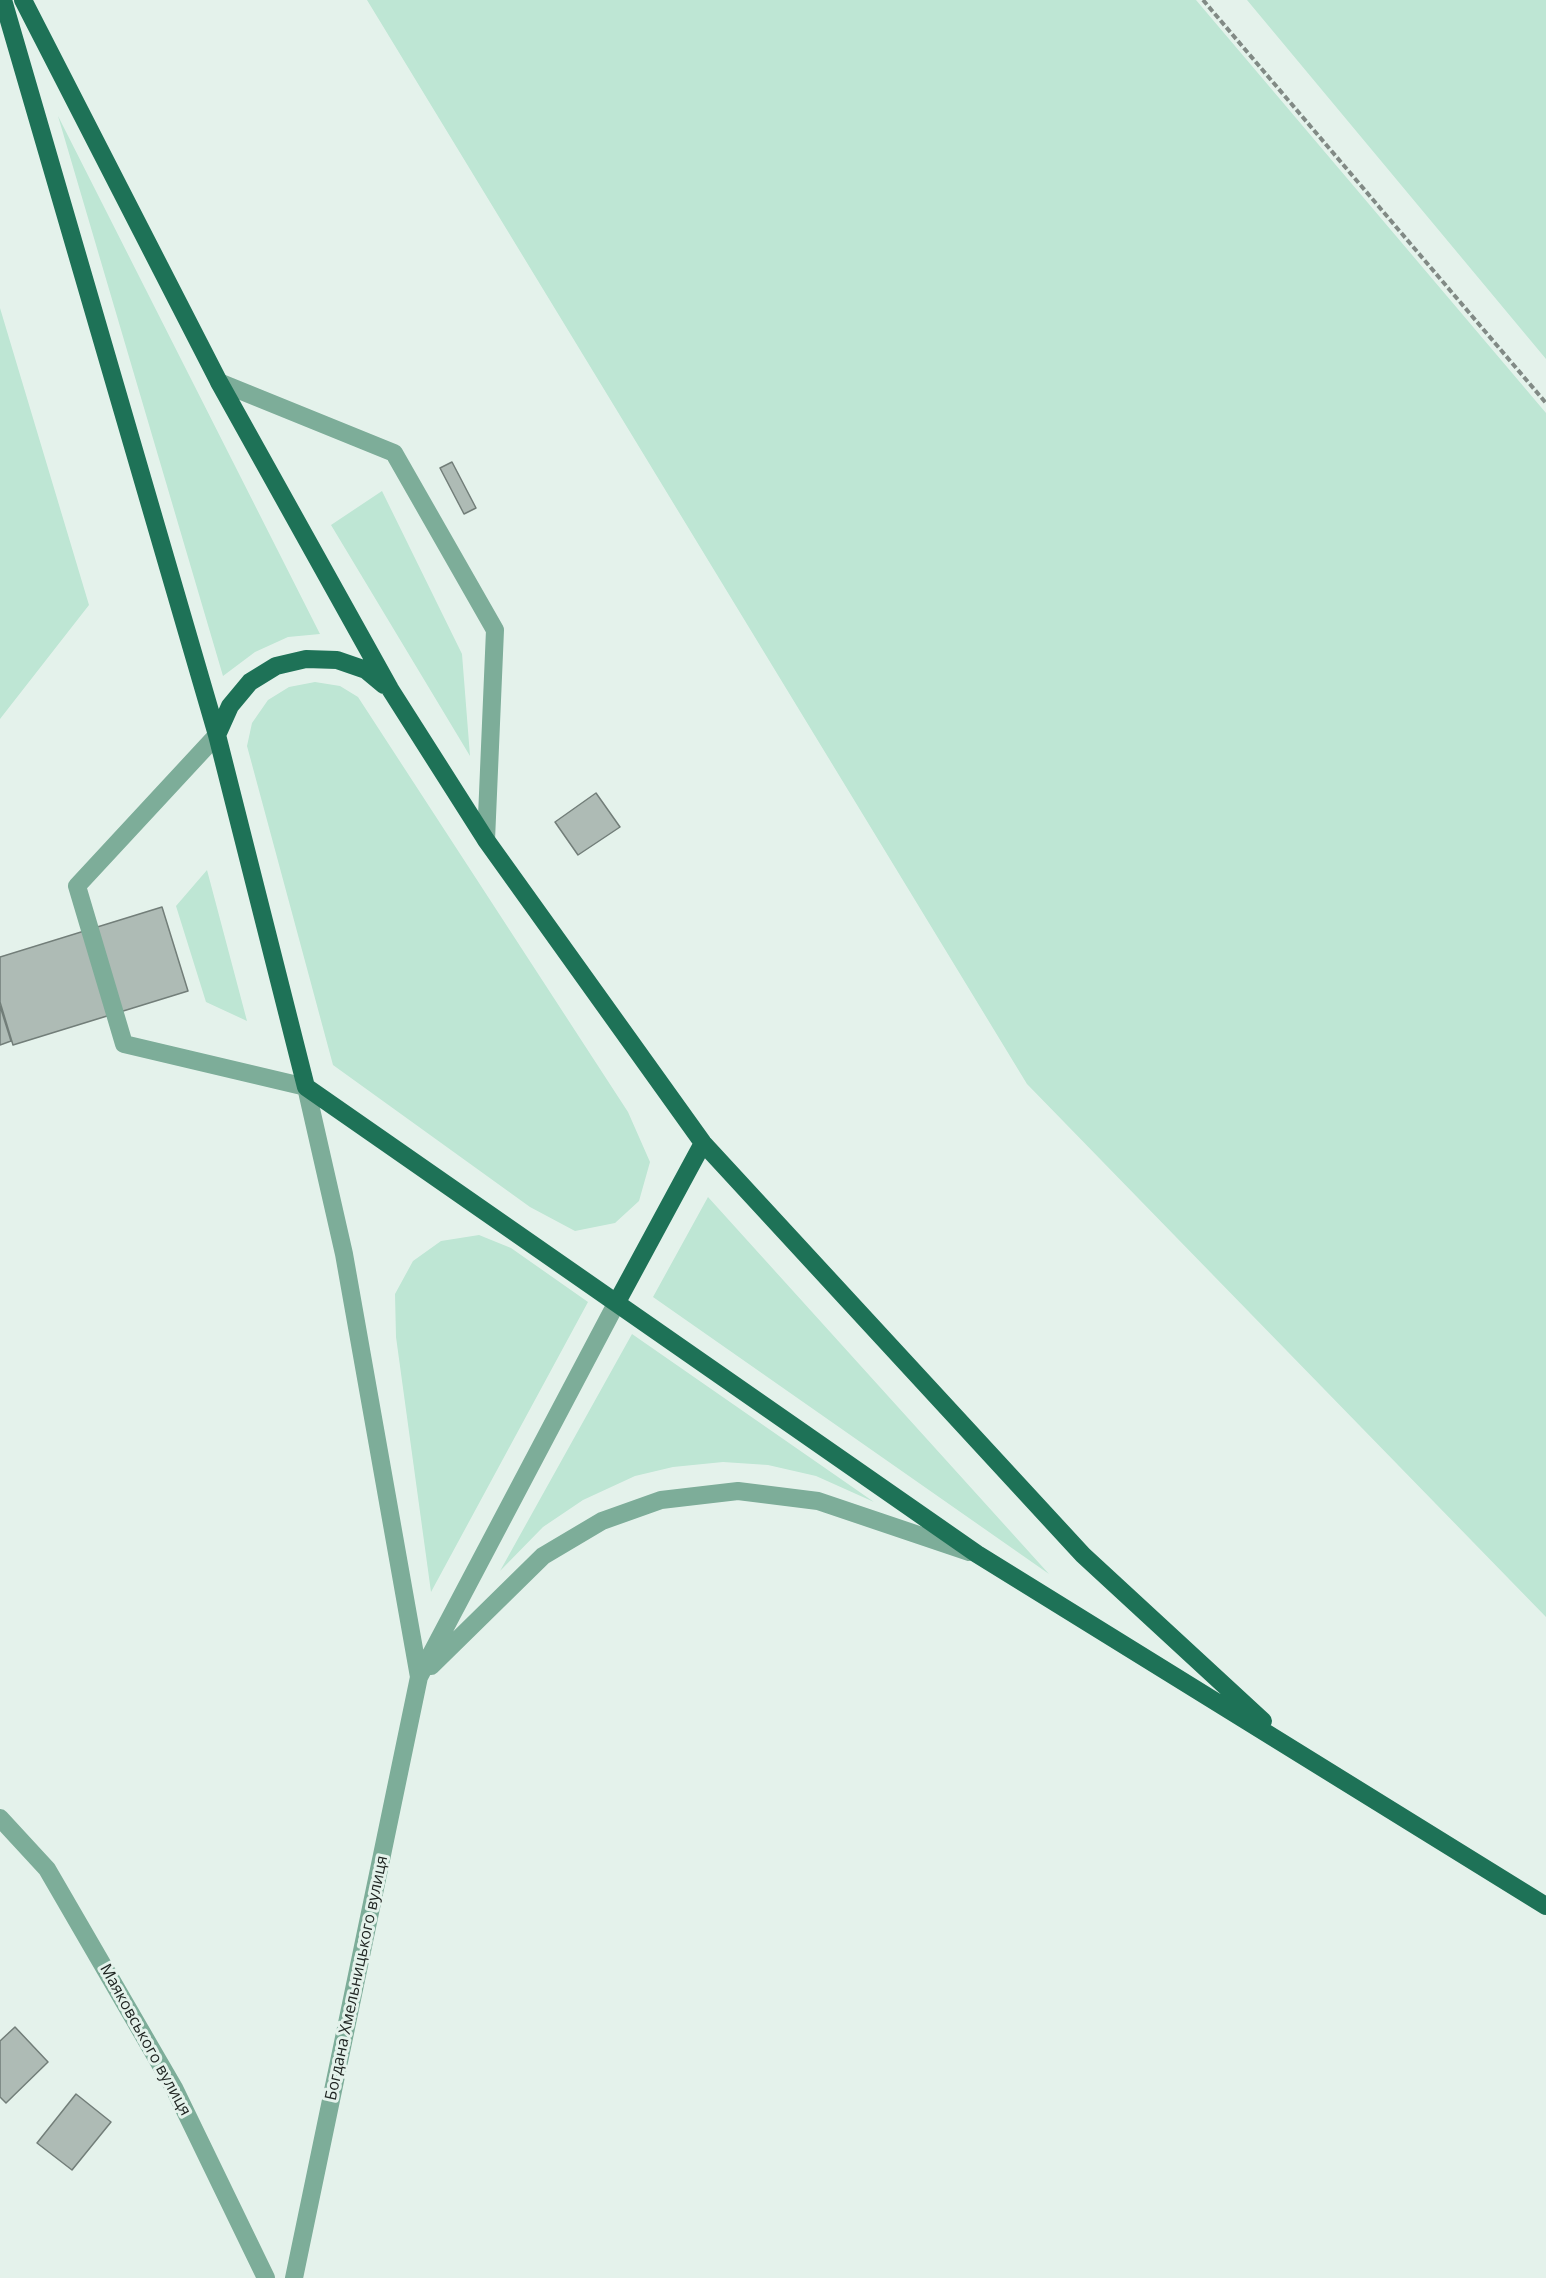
<!DOCTYPE html>
<meta charset="utf-8">
<style>
body{margin:0}
canvas{display:block;background:#e4f2eb}
</style>
<canvas width="1546" height="2278"></canvas>
<script>
const context = document.querySelector('canvas').getContext('2d');
context.lineJoin = 'round';
function fill(path, color) { context.fillStyle = color; context.fill(path, 'evenodd'); }
const poly = rows => new Path2D(rows.map(r => 'M' + r).join(''));
function stroke(path, color, width, dash) { context.strokeStyle = color; context.lineWidth = width; context.lineCap = dash ? 'butt' : 'round'; context.setLineDash(dash || []); context.stroke(path); }
function label(font, color, halo, rows, align = 'center') {
  context.font = font + ' "Open Sans",sans-serif'; context.lineWidth = 6; context.setLineDash([]); context.textBaseline = 'middle'; context.strokeStyle = halo; context.fillStyle = color; for (const [text, x, y, turn = 0] of rows) {
    context.save(); context.translate(x, y); context.rotate((+turn || 0) * Math.PI / 180); context.textAlign = isNaN(turn) ? turn : align; if (halo) context.strokeText(text, 0, 0); context.fillText(text, 0, 0); context.restore();
  }
}
const green = poly([
 [367,0,1196,0,1546,413,1546,1617,1027,1084],
 [1247,0,1546,0,1546,359],
 [58,116,320,634,288,637,255,652,223,676],
 [0,308,89,605,0,719],
 [382,491,462,654,470,756,331,525],
 [315,682,340,686,358,697,628,1112,650,1162,639,1201,615,1223,575,1231,530,1207,333,1065,247,746,252,723,268,700,289,687],
 [207,870,247,1021,206,1002,176,906],
 [708,1197,1049,1574,653,1297],
 [479,1235,511,1248,588,1302,431,1592,396,1337,395,1294,413,1261,441,1241],
 [632,1334,874,1502,816,1476,768,1465,723,1462,673,1467,635,1476,583,1500,543,1527,500,1571]
]);
const building = poly([
 [452,462,476,508,464,514,440,468,452,462],
 [596,793,620,827,578,855,555,822,596,793],
 [162,907,188,991,13,1045,0,1002,0,957,162,907],
 [0,1006,11,1041,0,1045,0,1006],
 [15,2027,48,2062,6,2103,0,2097,0,2041,15,2027],
 [76,2094,111,2122,72,2170,37,2143,76,2094]
]);
const path = poly([
 [1203,0,1546,403]
]);
const minor = poly([
 [219,382,394,453,495,630,486,840],
 [217,735,77,886,124,1044,306,1087,344,1254,419,1677],
 [431,1666,543,1556,602,1521,661,1500,738,1491,818,1501,969,1552],
 [0,1818,47,1869,174,2088,266,2278],
 [294,2278,419,1677,617,1302]
]);
const major = poly([
 [3,0,217,735,306,1087,977,1554,1546,1906],
 [23,0,219,382,390,689,486,840,703,1143,1083,1555,1263,1721],
 [217,735,230,706,250,682,276,666,306,659,337,660,366,670,384,685],
 [617,1302,703,1143]
]);
const streetNames = [
 ["Богдана Хмельницького вулиця",357,1978,-78],
 ["Маяковського вулиця",145,2040,61]
];
fill(green, '#bee6d4');
fill(building, '#aebbb5');
stroke(building, '#727e79', 1.5);
stroke(path, '#818a85', 4, [6, 3]);
stroke(minor, '#7dad99', 18);
stroke(major, '#1e7257', 18);
label('16px', '#212623', '#e4f2eb', streetNames);
</script>
